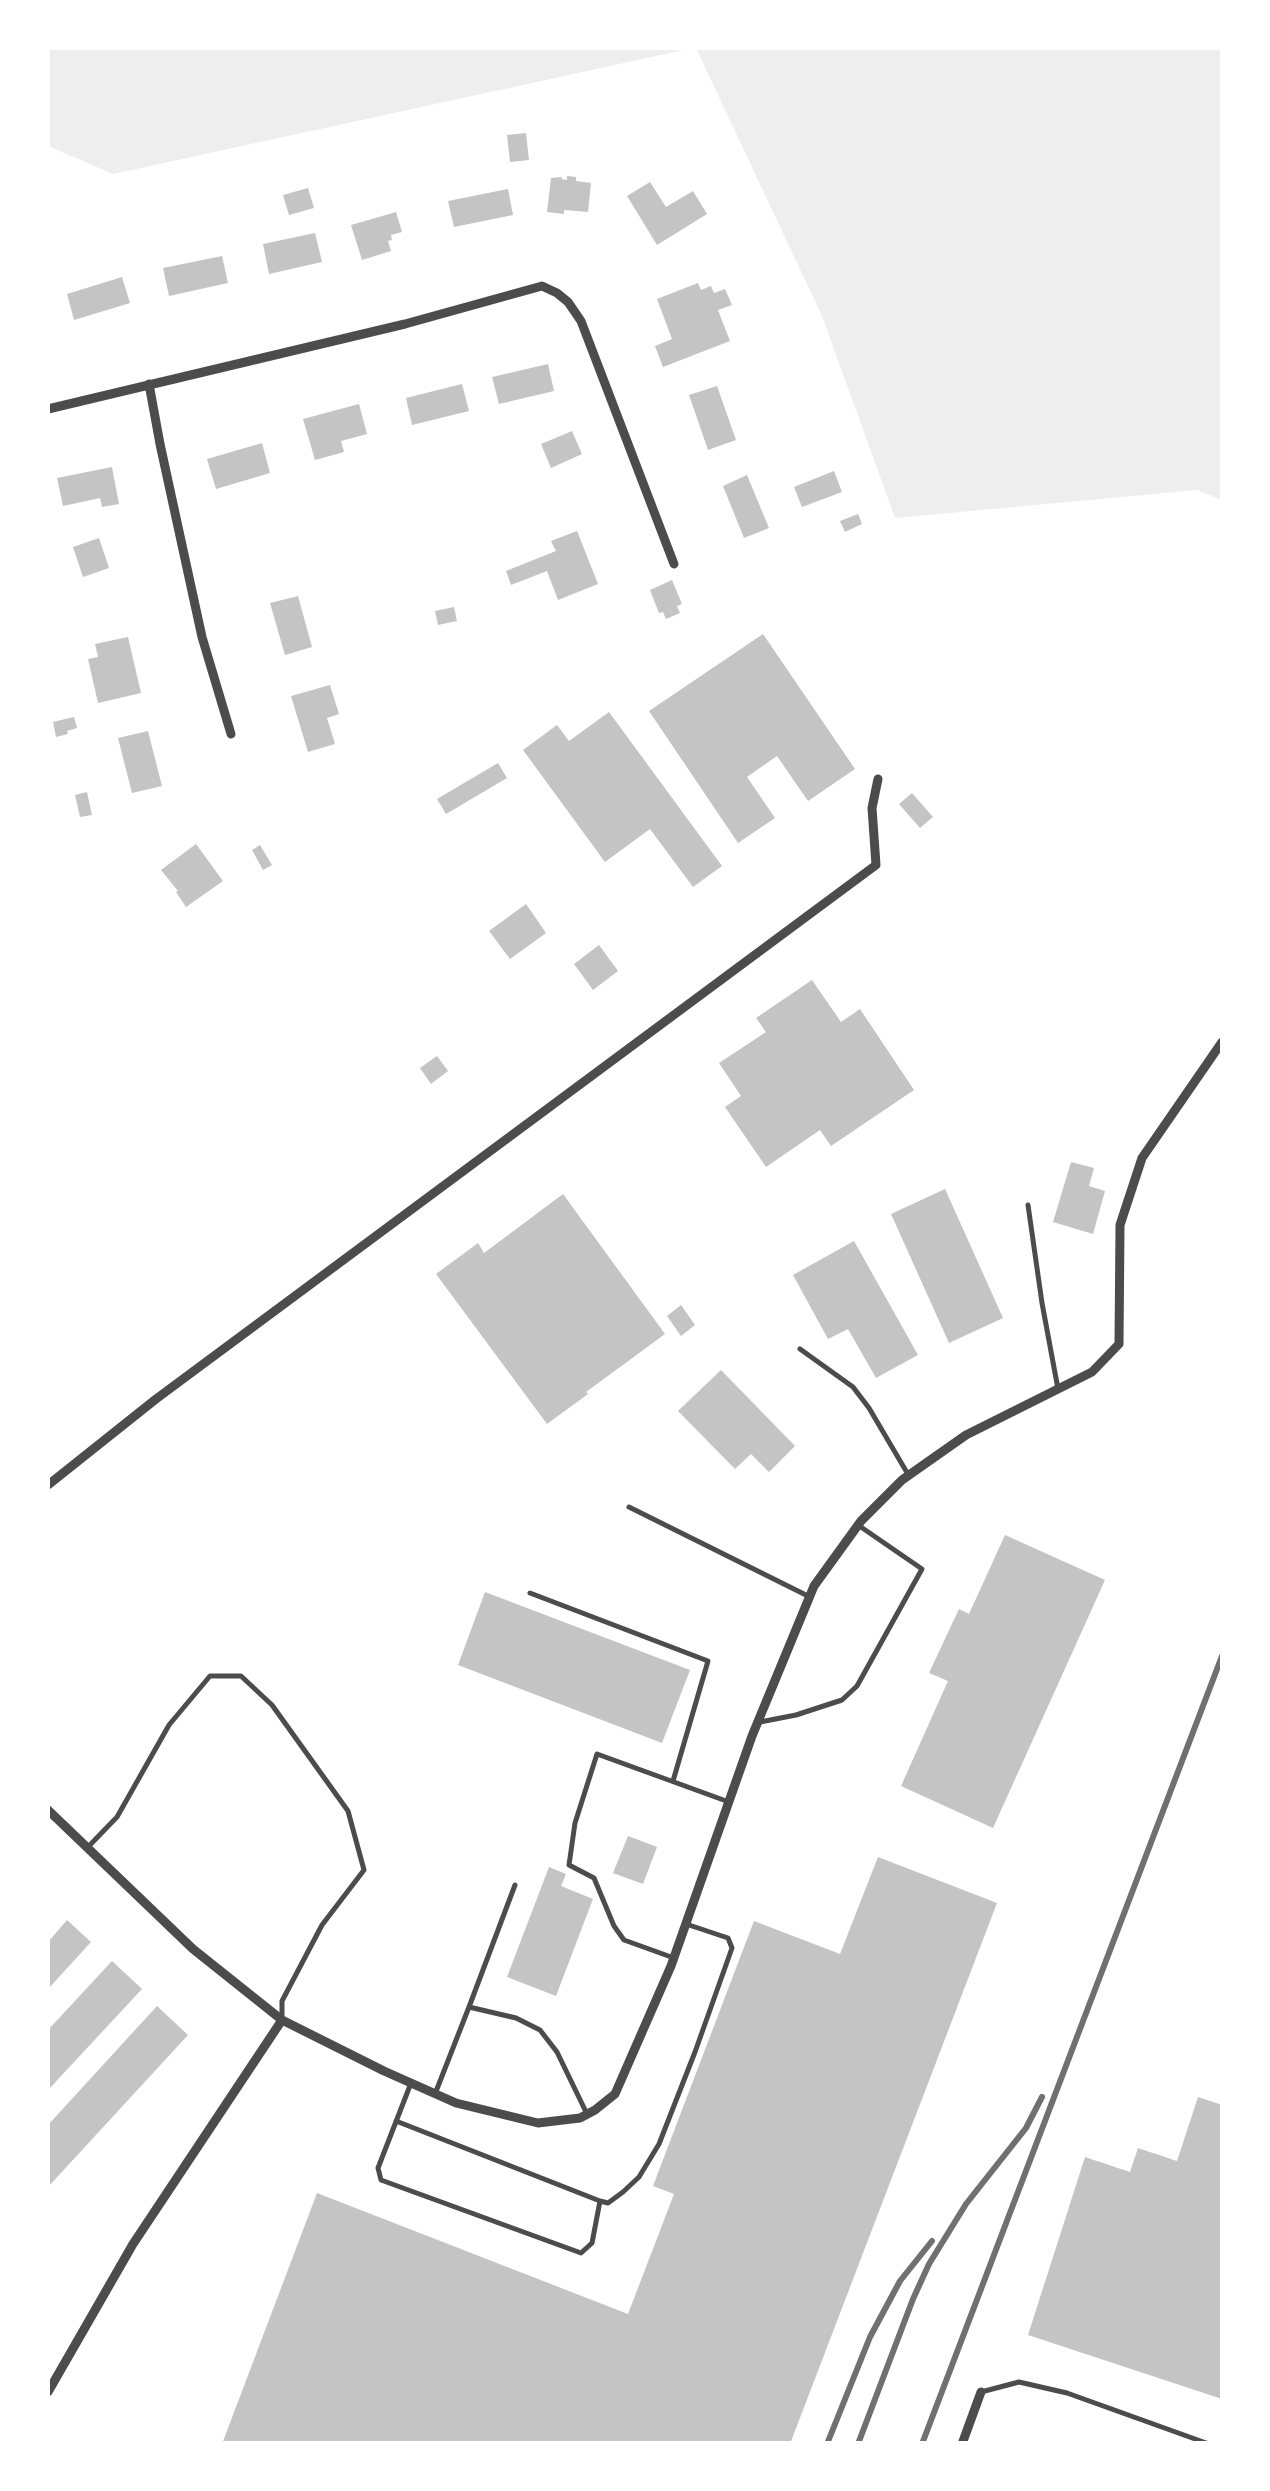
<!DOCTYPE html>
<style>
body{margin:0}
#map{position:relative;width:1270px;height:2491px;overflow:hidden;background:#fff;font-family:"Archivo Narrow",sans-serif}
canvas{display:block}
.frame{position:absolute;inset:0;border:50px solid #fff;pointer-events:none}
</style>
<div id="map">
<canvas width="1270" height="2491"></canvas>
<div class="frame"></div>
</div>
<script>
const context = document.querySelector('canvas').getContext('2d');
context.lineJoin = 'round';
function fill(path, color) { context.fillStyle = color; context.fill(path, 'evenodd'); }
const poly = rows => new Path2D(rows.map(r => 'M' + r).join(''));
function stroke(path, color, width, dash) { context.strokeStyle = color; context.lineWidth = width; context.lineCap = dash ? 'butt' : 'round'; context.setLineDash(dash || []); context.stroke(path); }
const green = poly([
 [48,48,693,48,113,174,48,146],
 [696,48,1222,48,1222,500,1197,490,895,518,822,316]
]);
const building = poly([
 [526,133,529,160,510,162,507,135],
 [567,176,576,177,576,181,591,183,588,212,564,210,564,214,547,212,551,178,562,177,561,179,567,180],
 [650,182,666,207,693,191,707,214,657,245,627,196],
 [308,188,314,208,289,215,283,195],
 [508,189,513,215,454,227,448,201],
 [396,212,402,232,391,235,392,240,388,241,391,251,362,260,351,225],
 [315,233,322,262,269,274,263,244],
 [222,256,228,283,169,296,163,268],
 [122,277,130,303,74,320,67,294],
 [698,283,701,290,711,286,714,293,725,289,732,305,718,310,730,341,663,367,655,346,672,339,657,299],
 [548,364,554,391,499,404,492,377],
 [462,384,469,411,412,425,406,398],
 [717,386,736,440,708,450,689,395],
 [359,404,367,434,341,441,344,452,315,460,303,419],
 [572,431,582,454,551,468,541,444],
 [262,443,270,473,216,489,207,459],
 [112,467,119,504,102,507,100,498,63,506,57,478],
 [834,471,842,492,802,507,794,487],
 [747,475,769,528,744,538,723,486],
 [858,514,862,524,845,532,840,521],
 [577,531,598,584,558,600,547,571,511,585,506,571,556,551,551,541],
 [99,538,109,568,83,577,73,547],
 [672,580,682,604,677,606,680,613,666,619,663,612,659,613,650,590],
 [298,596,312,647,285,655,270,603],
 [454,607,457,621,438,625,435,611],
 [763,634,855,769,808,801,777,756,747,777,775,818,738,843,649,711],
 [128,637,141,693,98,703,88,659,98,657,95,644],
 [330,685,339,714,327,718,335,744,308,752,291,696],
 [609,712,722,866,693,887,650,829,605,862,523,750,557,725,569,741],
 [74,717,77,728,67,731,68,734,56,737,53,722],
 [148,731,162,786,132,793,118,738],
 [498,763,507,778,446,814,437,799],
 [87,792,92,815,80,817,75,795],
 [912,793,933,817,920,828,899,804],
 [196,844,223,881,186,907,176,892,178,891,161,870],
 [260,845,272,865,263,870,252,850],
 [526,904,546,933,510,959,489,931],
 [599,945,618,971,593,990,574,964],
 [812,980,841,1022,860,1009,914,1090,831,1146,820,1130,766,1167,725,1107,741,1096,719,1063,766,1032,756,1018],
 [437,1056,448,1071,431,1084,420,1068],
 [1071,1162,1094,1168,1089,1186,1105,1191,1093,1234,1053,1222],
 [945,1189,1003,1318,949,1343,891,1214],
 [563,1194,665,1334,586,1392,588,1394,547,1424,436,1274,478,1243,484,1253],
 [854,1241,918,1355,876,1378,848,1329,828,1339,793,1275],
 [681,1305,695,1325,681,1336,667,1316],
 [721,1370,795,1446,769,1472,751,1454,735,1469,678,1411],
 [1005,1535,1105,1580,993,1828,901,1786,948,1681,929,1673,959,1609,969,1614],
 [485,1592,690,1670,662,1743,458,1665],
 [628,1836,657,1847,643,1884,613,1873],
 [878,1857,997,1903,790,2444,222,2444,317,2193,628,2314,674,2194,653,2186,754,1921,840,1954],
 [549,1867,566,1874,561,1886,593,1899,556,1996,507,1977],
 [67,1920,91,1942,48,1989,48,1942],
 [112,1961,142,1989,48,2090,48,2030],
 [157,2006,188,2035,48,2187,48,2125],
 [1198,2097,1222,2105,1222,2399,1028,2335,1085,2157,1130,2172,1138,2148,1177,2161]
]);
const service = poly([
 [1028,1205,1042,1303,1058,1389],
 [800,1349,853,1387,869,1408,909,1476],
 [629,1507,810,1597],
 [530,1593,708,1661,673,1781],
 [760,1722,796,1715,842,1700,857,1686,922,1569,858,1525],
 [87,1848,117,1817,169,1725,210,1676,241,1676,272,1705,348,1811,364,1870,322,1925,282,2001,282,2020],
 [674,1958,624,1940,614,1926,594,1878,569,1865,575,1823,597,1754,729,1802],
 [469,2007,515,1885],
 [411,2083,378,2168,381,2180,581,2253,592,2243,600,2201,608,2203,623,2192,639,2177,659,2144,695,2052,732,1948,728,1938,686,1924],
 [435,2094,469,2007,516,2018,540,2030,557,2052,587,2114],
 [396,2121,600,2201],
 [981,2392,1019,2382,1067,2393,1209,2444]
]);
const minor = poly([
 [149,384,160,444,202,637,231,734],
 [48,409,405,324,542,286,557,293,568,302,581,321,674,564],
 [48,1485,156,1399,876,865,872,808,878,779],
 [48,1810,193,1949,282,2020,384,2071,456,2103,538,2123,580,2118,595,2110,615,2094,671,1966,752,1736,814,1586,861,1521,902,1480,966,1435,1092,1372,1119,1344,1120,1225,1142,1158,1222,1042],
 [48,2392,133,2244,282,2020],
 [962,2444,981,2392]
]);
const rail = poly([
 [827,2444,870,2337,900,2281,932,2241],
 [858,2444,913,2299,929,2264,966,2204,1026,2128,1042,2097],
 [922,2444,1222,1656]
]);
fill(green, '#eee');
fill(building, '#c4c4c4');
stroke(service, '#4c4c4c', 5);
stroke(minor, '#4c4c4c', 9);
stroke(rail, '#707070', 6);
</script>
